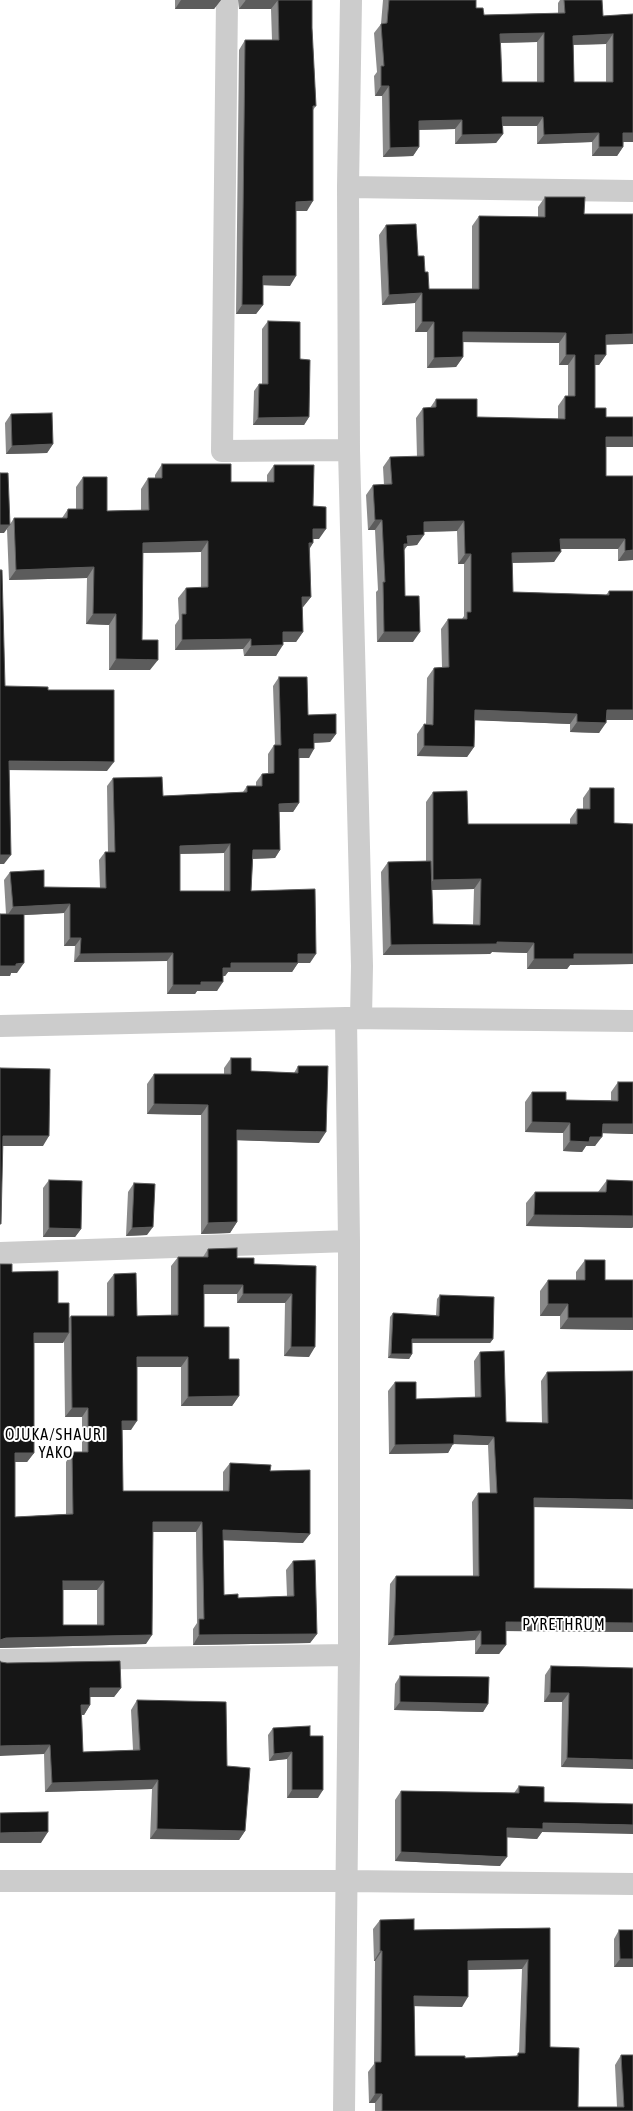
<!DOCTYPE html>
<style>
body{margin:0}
canvas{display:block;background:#fff}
</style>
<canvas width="633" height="2111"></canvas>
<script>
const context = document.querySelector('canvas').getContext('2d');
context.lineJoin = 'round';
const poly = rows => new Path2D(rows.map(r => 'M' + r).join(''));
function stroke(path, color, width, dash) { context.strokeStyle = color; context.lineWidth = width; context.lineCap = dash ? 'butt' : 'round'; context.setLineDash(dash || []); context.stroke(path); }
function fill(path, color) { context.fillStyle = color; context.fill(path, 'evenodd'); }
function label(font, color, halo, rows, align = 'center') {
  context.font = font + ' "Asap Condensed",sans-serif'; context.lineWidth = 4; context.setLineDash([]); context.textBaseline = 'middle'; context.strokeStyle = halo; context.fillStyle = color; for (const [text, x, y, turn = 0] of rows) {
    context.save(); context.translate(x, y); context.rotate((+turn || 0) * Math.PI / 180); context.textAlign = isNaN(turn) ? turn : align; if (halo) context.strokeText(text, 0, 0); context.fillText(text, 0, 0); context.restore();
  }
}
const minor = poly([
 [227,0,222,451,349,450],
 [351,0,348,187,349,450,362,966,361,1018],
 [348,187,633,191],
 [0,1026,346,1018,633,1021],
 [0,1253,349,1241],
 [0,1660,349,1655],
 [0,1881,345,1881,633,1884],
 [344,2111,349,1655,349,1241,346,1018]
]);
const wall = poly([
 [175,0,221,0,214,9,175,9],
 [238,0,312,0,312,28,316,106,313,110,307,211,296,211,290,286,263,285,263,305,256,314,236,314,239,50,245,40,272,40,271,9,239,9],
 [383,0,476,0,476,8,484,15,558,13,558,3,560,0,602,0,603,16,633,14,623,147,617,156,592,156,592,142,537,144,537,126,503,126,503,134,496,143,455,144,455,129,419,130,419,147,413,156,383,157,382,96,375,96,374,76,377,72,374,33,381,24],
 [537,42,537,82,502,82,501,43],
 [606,44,606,82,574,82,573,45],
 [545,197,584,214,606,345,606,355,599,365,595,365,595,408,606,417,633,447,606,447,606,476,633,560,618,561,618,549,561,549,554,562,512,563,513,592,606,595,609,591,633,591,633,720,606,720,599,733,570,732,570,724,475,720,474,747,467,757,417,756,417,734,424,724,426,725,427,678,434,668,442,667,441,629,448,619,462,619,464,616,464,564,458,564,457,531,424,532,417,545,407,546,404,550,405,596,413,642,377,642,376,592,378,590,375,530,368,530,366,495,373,485,384,485,383,467,390,457,417,457,416,418,423,408,430,408,436,399,477,417,558,419,558,406,565,396,568,396,568,365,559,365,559,343,463,342,463,357,456,367,427,368,427,332,415,332,415,303,382,305,379,235,386,225,418,256,425,272,429,289,472,289,472,226,479,216,538,217,538,207],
 [268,321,300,359,309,417,304,425,253,425,254,391,259,384,262,384,262,329],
 [11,414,53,444,47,453,6,454,5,423],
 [162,464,231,482,267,482,267,475,274,465,313,506,319,539,313,539,313,543,310,548,311,597,303,607,302,607,303,632,296,642,283,642,276,656,244,656,243,649,175,650,175,625,179,619,178,598,186,588,201,588,201,552,143,553,142,640,150,670,109,670,109,625,86,624,87,578,9,580,7,529,14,518,62,518,68,509,76,509,76,487,83,477,107,511,141,510,141,489,148,478,155,478,155,475],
 [279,677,308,715,336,734,330,742,314,743,309,758,299,758,299,803,293,812,279,812,280,850,275,858,253,859,251,891,310,963,298,963,292,972,228,972,225,976,223,976,217,991,197,991,195,994,167,994,167,961,74,962,75,946,64,946,64,913,24,915,17,973,11,973,10,976,0,976,6,914,4,880,10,872,44,887,100,888,99,860,105,852,108,852,107,786,113,778,163,796,243,792,247,786,256,786,256,782,262,774,268,774,268,754,274,745,275,745,273,686],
 [224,853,224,891,180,891,180,854],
 [590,788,614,823,633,824,633,964,570,965,567,969,527,969,527,953,492,952,490,954,383,955,381,872,388,862,426,861,426,802,433,792,468,824,570,824,570,819,577,809,583,809,583,798],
 [474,889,473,925,433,924,432,890],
 [231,1058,251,1071,294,1073,298,1066,319,1143,237,1140,237,1222,230,1233,201,1234,201,1115,147,1114,147,1084,154,1074,224,1074,224,1068],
 [618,1082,633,1082,633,1134,602,1133,595,1146,586,1146,582,1152,563,1151,563,1133,525,1132,525,1102,532,1092,566,1100,611,1100,611,1092],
 [49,1180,81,1229,75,1237,43,1237,43,1188],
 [607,1180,633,1181,633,1227,632,1228,526,1226,526,1203,535,1192,598,1192],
 [134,1183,147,1235,126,1236,128,1192],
 [208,1249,254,1264,316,1266,309,1357,284,1356,285,1303,237,1303,237,1294,204,1294,204,1327,229,1359,239,1396,232,1406,181,1406,181,1367,137,1367,131,1430,122,1430,123,1491,223,1491,223,1472,230,1463,270,1471,303,1543,223,1540,224,1595,238,1598,287,1596,286,1570,293,1561,317,1634,310,1643,193,1645,193,1629,197,1623,196,1532,153,1532,146,1644,0,1648,0,1264,12,1272,58,1303,69,1318,71,1316,107,1316,107,1283,114,1274,137,1316,171,1315,171,1266,178,1257,203,1257],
 [64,1340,65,1417,82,1417,82,1452,72,1452,66,1462,66,1514,15,1517,15,1462,27,1462,34,1453,34,1343,63,1343],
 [63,1590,97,1590,97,1625,63,1625],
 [585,1260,605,1280,633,1280,633,1330,560,1329,560,1316,540,1316,540,1291,548,1280,576,1280,576,1272],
 [440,1295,493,1339,490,1343,412,1343,412,1354,409,1359,388,1358,390,1317,393,1313,436,1315,437,1299],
 [480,1352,506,1422,542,1423,541,1381,547,1372,633,1371,534,1507,534,1588,633,1589,633,1632,506,1631,506,1645,499,1654,475,1654,475,1640,388,1645,390,1584,396,1576,473,1576,472,1502,478,1493,490,1493,488,1445,453,1444,448,1453,389,1454,388,1391,395,1382,416,1399,475,1398,474,1361],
 [1,1662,121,1688,114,1697,90,1697,90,1705,84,1715,82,1715,83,1752,133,1750,131,1710,137,1700,227,1766,245,1831,239,1840,150,1839,152,1789,45,1792,44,1754],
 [551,1666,633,1668,561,1767,562,1702,544,1702,545,1675],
 [400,1676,488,1704,483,1712,394,1710,395,1684],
 [273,1728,310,1736,318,1798,287,1798,287,1759,269,1761,268,1735],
 [519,1786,542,1832,537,1839,507,1837,500,1866,395,1861,395,1800,401,1791,514,1793],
 [380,1920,414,1930,550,1928,550,2047,578,2107,617,2107,615,2065,621,2055,633,2111,375,2111,375,2103,369,2103,368,2072,374,2064,375,1961,374,1961,373,1929],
 [522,1969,519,2053,516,2056,465,2058,415,2056,414,2006,462,2007,468,1970],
 [619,1930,633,1967,614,1967,614,1939]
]);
const shadedWall = poly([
 [181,0,221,0,214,9,175,9],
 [246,0,278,0,271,9,239,9],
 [544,33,537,42,494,43,500,34],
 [613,34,606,44,566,45,573,36],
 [381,86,389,86,382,96,375,96],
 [502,117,543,117,537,126,496,126],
 [462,120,455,129,412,130,419,121],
 [599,133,592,142,537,144,544,135],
 [623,133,633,133,633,142,617,142],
 [503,134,496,143,455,144,462,135],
 [419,147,413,156,383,157,390,148],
 [599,147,623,147,617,156,592,156],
 [313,201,307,211,290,211,296,202],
 [263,276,296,276,290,286,256,285],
 [422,293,415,303,382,305,389,295],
 [242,305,263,305,256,314,236,314],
 [422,322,434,322,427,332,415,332],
 [463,332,566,333,559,343,456,342],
 [633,334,633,344,599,345,606,335],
 [566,355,575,355,568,365,559,365],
 [595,355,606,355,599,365,588,365],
 [463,357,456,367,427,368,434,358],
 [309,417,304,425,253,425,258,418],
 [606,437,633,437,633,447,599,447],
 [53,444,47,453,6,454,12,446],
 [375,520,382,520,375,530,368,530],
 [464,521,457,531,417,532,424,522],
 [0,525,10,525,4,533,0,533],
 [313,529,326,529,319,539,306,539],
 [424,535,417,545,407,546,401,554,397,554,407,536],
 [560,539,625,539,618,549,553,549],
 [208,541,201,552,136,553,143,543],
 [309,543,313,543,306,554],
 [633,550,633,560,618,561,625,551],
 [561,552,554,562,505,563,512,553],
 [465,554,471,554,464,564,458,564],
 [94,567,87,578,9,580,16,570],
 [302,597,311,597,303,607,295,608],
 [93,614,116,614,109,625,86,624],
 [283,632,303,632,296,642,275,642],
 [384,632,420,632,413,642,377,642],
 [251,639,243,649,175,650,182,640],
 [283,645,276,656,244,656,251,646],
 [116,659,158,660,150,670,109,670],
 [475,710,577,714,570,724,468,720],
 [607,710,633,710,633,720,600,720],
 [577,722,606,723,599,733,570,732],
 [314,734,336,734,330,742,308,743],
 [424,746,474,747,467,757,417,756],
 [299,749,314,749,309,758,293,758],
 [9,761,114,762,107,771,3,770],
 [299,803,293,812,273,812,279,804],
 [230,844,224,853,174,854,180,846],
 [253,850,280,850,275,858,247,859],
 [0,855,11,855,4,864,0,864],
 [481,879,474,889,426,890,433,880],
 [70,904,64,913,7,916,13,907],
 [70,938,81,938,75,946,64,946],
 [497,942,534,943,527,953,492,952,490,954,383,955,391,945],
 [173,953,167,961,74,962,80,954],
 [298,954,316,954,310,963,292,963],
 [574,954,633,954,633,964,570,965,567,969,527,969,534,959],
 [24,963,17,973,11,973,10,976,0,976,0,966],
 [231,963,298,963,292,972,228,972,225,976,217,976,223,968],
 [201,982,223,982,217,991,197,991,195,994,167,994,173,985],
 [154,1104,208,1105,201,1115,147,1114],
 [532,1122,570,1123,563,1133,525,1132],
 [603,1124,633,1124,633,1134,596,1133],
 [237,1130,326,1132,319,1143,230,1140],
 [3,1136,49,1136,43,1146,0,1146],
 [590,1137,602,1137,595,1146,586,1146,582,1152,563,1151,570,1141],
 [534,1215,633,1216,633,1227,632,1228,526,1226],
 [237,1222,230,1233,201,1234,208,1223],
 [153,1227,147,1235,126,1236,132,1228],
 [49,1228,81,1229,75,1237,43,1237],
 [204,1285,243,1285,237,1294,197,1294],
 [243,1294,292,1294,285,1303,237,1303],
 [548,1304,568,1304,560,1316,540,1316],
 [568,1318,633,1318,633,1330,560,1329],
 [34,1333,69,1333,63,1343,27,1343],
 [412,1339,493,1339,490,1343,409,1343],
 [291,1347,315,1347,309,1357,284,1356],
 [391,1354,412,1354,409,1359,388,1358],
 [137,1357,188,1357,181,1367,131,1367],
 [239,1396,232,1406,181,1406,188,1397],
 [72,1408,88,1408,82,1417,65,1417],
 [122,1421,137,1421,131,1430,116,1430],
 [454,1435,494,1437,488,1445,453,1444,448,1453,389,1454,395,1445],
 [15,1453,34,1453,27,1462,8,1462],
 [534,1498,633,1500,633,1509,528,1507],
 [153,1522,202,1522,196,1532,147,1532],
 [223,1530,310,1534,303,1543,216,1540],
 [63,1581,104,1581,97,1590,56,1590],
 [506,1622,633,1623,633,1632,499,1631],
 [481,1631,475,1640,388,1645,394,1636],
 [317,1634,310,1643,193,1645,199,1635],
 [152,1635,146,1644,0,1648,0,1640,6,1638],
 [481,1645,506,1645,499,1654,475,1654],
 [90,1688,121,1688,114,1697,84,1697],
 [550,1693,569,1693,562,1702,544,1702],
 [400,1702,488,1704,483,1712,394,1710],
 [81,1705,90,1705,84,1715,75,1715],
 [50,1745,44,1754,0,1756,0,1746],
 [292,1752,287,1759,269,1761,274,1754],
 [567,1758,633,1760,633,1769,561,1767],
 [158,1780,152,1789,45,1792,52,1783],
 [292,1790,323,1790,318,1798,287,1798],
 [543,1823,633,1825,633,1834,542,1832,537,1839,500,1837,507,1828],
 [157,1829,245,1831,239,1840,150,1839],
 [48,1832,41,1843,0,1843,0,1833],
 [401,1852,507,1857,500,1866,395,1861],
 [380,1951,382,1951,375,1961,374,1961],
 [620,1959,633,1959,633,1967,614,1967],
 [528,1960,522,1969,462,1970,468,1961],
 [414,1996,468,1997,462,2007,407,2006],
 [375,2094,382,2094,375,2103,369,2103]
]);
const building = poly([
 [246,0,312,0,312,28,316,106,313,106,313,201,296,202,296,276,263,276,263,305,242,305,245,40,279,40,278,0,246,0],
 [389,0,476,0,476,8,483,8,484,15,565,13,564,0,602,0,603,16,633,14,633,133,623,133,623,147,599,147,599,133,544,135,543,117,502,117,503,134,462,135,462,120,419,121,419,147,390,148,389,86,381,86,381,66,384,66,381,24,387,23,389,0],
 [544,33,544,82,502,82,500,34,544,33],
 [613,34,613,82,574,82,573,36,613,34],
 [545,197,585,197,584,214,633,214,633,334,606,335,606,355,595,355,595,408,606,408,606,417,633,417,633,437,606,437,606,476,633,476,633,550,625,551,625,539,560,539,561,552,512,553,513,592,609,595,609,591,633,591,633,710,607,710,606,723,577,722,577,714,475,710,474,747,424,746,424,724,433,725,434,668,449,667,448,619,467,619,467,612,471,612,471,554,465,554,464,521,424,522,424,535,407,536,408,544,404,544,405,596,419,596,420,632,384,632,383,582,385,582,382,520,375,520,373,485,392,484,390,457,424,456,423,408,436,407,436,399,477,399,477,417,565,419,565,396,575,396,575,355,566,355,566,333,463,332,463,357,434,358,434,322,422,322,422,293,389,295,386,225,416,224,418,256,424,256,425,272,428,272,429,289,479,289,479,216,545,217,545,197],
 [268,321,300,322,300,359,310,360,309,417,258,418,259,384,268,384,268,321],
 [52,413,53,444,12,446,11,414,52,413],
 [162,464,231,464,231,482,274,482,274,465,314,465,313,506,326,507,326,529,313,529,313,543,309,543,311,597,302,597,303,632,283,632,283,645,251,646,251,639,182,640,182,614,186,614,186,588,208,587,208,541,143,543,142,640,158,640,158,660,116,659,116,614,93,614,94,567,16,570,14,518,67,518,68,509,83,509,83,477,107,477,107,511,149,510,148,478,162,478,162,464],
 [0,473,8,473,10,525,0,525,0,473],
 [0,570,2,570,5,686,48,687,48,690,114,690,114,762,9,761,11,855,0,855,0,570],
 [279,677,307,677,308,715,336,714,336,734,314,734,314,749,299,749,299,803,279,804,280,850,253,850,251,891,315,889,316,954,298,954,298,963,231,963,231,968,223,968,223,982,201,982,201,985,173,985,173,953,80,954,81,938,70,938,70,904,13,907,10,872,44,870,44,887,106,888,105,852,115,852,113,778,162,777,163,796,247,792,247,786,262,786,262,774,274,773,274,745,281,745,279,677],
 [230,844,230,891,180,891,180,846,230,844],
 [590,788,614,788,614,823,633,824,633,954,574,954,574,959,534,959,534,943,497,942,497,944,391,945,388,862,431,861,433,924,480,925,481,879,433,880,433,792,467,791,468,824,577,824,577,809,590,809,590,788],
 [0,914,24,914,24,963,16,964,16,966,0,966,0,914],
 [231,1058,251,1058,251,1071,298,1073,298,1066,328,1066,326,1132,237,1130,237,1222,208,1223,208,1105,154,1104,154,1074,231,1074,231,1058],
 [0,1068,50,1069,49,1136,3,1136,1,1224,0,1224,0,1068],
 [618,1082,633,1082,633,1124,603,1124,602,1137,590,1137,589,1142,570,1141,570,1123,532,1122,532,1092,566,1092,566,1100,618,1101,618,1082],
 [49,1180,82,1181,81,1229,49,1228,49,1180],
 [607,1180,633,1181,633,1216,534,1215,535,1192,606,1192,607,1180],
 [134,1183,155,1184,153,1227,132,1228,134,1183],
 [237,1248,237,1258,254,1258,254,1264,316,1266,315,1347,291,1347,292,1294,243,1294,243,1285,204,1285,204,1327,229,1327,229,1359,239,1359,239,1396,188,1397,188,1357,137,1357,137,1421,122,1421,123,1491,229,1491,230,1463,271,1465,270,1471,310,1470,310,1534,223,1530,224,1595,238,1594,238,1598,294,1596,293,1561,315,1560,317,1634,199,1635,199,1619,204,1619,202,1522,153,1522,152,1635,6,1638,0,1640,0,1264,12,1264,12,1272,58,1271,58,1303,69,1303,69,1333,34,1333,34,1453,15,1453,15,1517,73,1514,72,1452,88,1452,88,1408,72,1408,71,1316,114,1316,114,1274,136,1273,137,1316,178,1315,178,1257,208,1257,208,1249,237,1248],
 [63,1581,104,1581,104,1625,63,1625,63,1581],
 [585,1260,605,1260,605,1280,633,1280,633,1318,568,1318,568,1304,548,1304,548,1280,585,1280,585,1260],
 [440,1295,494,1297,493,1339,412,1339,412,1354,391,1354,393,1313,439,1316,440,1295],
 [504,1351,506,1422,548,1423,547,1372,633,1371,633,1500,534,1498,534,1588,633,1589,633,1623,506,1622,506,1645,481,1645,481,1631,394,1636,396,1576,479,1576,478,1493,497,1493,494,1437,454,1435,454,1444,395,1445,395,1382,416,1382,416,1399,481,1397,480,1352,504,1351],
 [0,1661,1,1662,7,1663,120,1661,121,1688,90,1688,90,1705,81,1705,83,1752,140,1750,137,1700,226,1702,227,1766,250,1768,245,1831,157,1829,158,1780,52,1783,50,1745,0,1746,0,1661],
 [551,1666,633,1668,633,1760,567,1758,569,1693,550,1693,551,1666],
 [400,1676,489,1677,488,1704,400,1702,400,1676],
 [310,1726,310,1736,323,1736,323,1790,292,1790,292,1752,274,1754,273,1728,310,1726],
 [519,1786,544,1787,544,1802,633,1804,633,1825,543,1823,543,1829,507,1828,507,1857,401,1852,401,1791,519,1793,519,1786],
 [48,1812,48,1832,0,1833,0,1813,48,1812],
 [414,1919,414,1930,550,1928,550,2047,579,2048,578,2107,624,2107,621,2055,633,2055,633,2111,382,2111,382,2094,375,2094,375,2062,381,2062,382,1951,380,1951,380,1920,414,1919],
 [528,1960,525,2053,518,2053,518,2056,465,2058,465,2056,415,2056,414,1996,468,1997,468,1961,528,1960],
 [619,1930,633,1930,633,1959,620,1959,619,1930]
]);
const quarterNames = [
 ["OJUKA/SHAURI",56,1435],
 ["YAKO",56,1453],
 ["PYRETHRUM",564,1625]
];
stroke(minor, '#ccc', 22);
fill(wall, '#8a8a8a');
fill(shadedWall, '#5c5c5c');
fill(building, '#161616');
stroke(building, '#5c5c5c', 1);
context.letterSpacing = '1px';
label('16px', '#000', '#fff', quarterNames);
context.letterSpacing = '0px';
</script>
